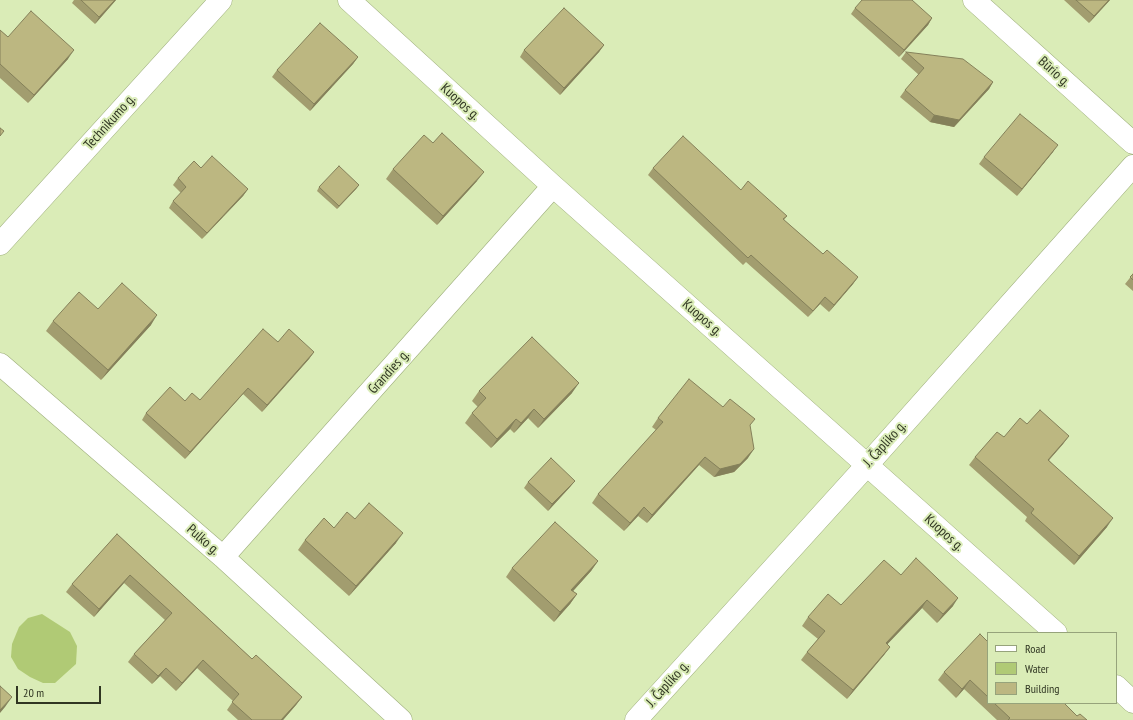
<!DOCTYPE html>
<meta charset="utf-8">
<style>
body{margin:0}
#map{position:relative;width:1133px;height:720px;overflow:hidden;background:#daecb7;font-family:"PT Sans Narrow",sans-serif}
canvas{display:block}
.legend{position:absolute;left:987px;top:632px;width:130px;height:72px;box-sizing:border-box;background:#daecb7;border:1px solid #96a37b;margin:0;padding:5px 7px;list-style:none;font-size:12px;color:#303622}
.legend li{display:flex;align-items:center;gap:8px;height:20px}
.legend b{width:20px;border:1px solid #96a37b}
.scale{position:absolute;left:16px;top:686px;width:85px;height:18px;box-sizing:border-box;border:2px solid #303622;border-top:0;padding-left:5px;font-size:12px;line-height:14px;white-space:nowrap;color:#303622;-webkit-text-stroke:3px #daecb7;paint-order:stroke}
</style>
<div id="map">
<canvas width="1133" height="720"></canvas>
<ul class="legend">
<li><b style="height:5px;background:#fff"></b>Road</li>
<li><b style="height:11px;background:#b0ca75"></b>Water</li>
<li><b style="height:11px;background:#bcb781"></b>Building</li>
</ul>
<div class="scale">20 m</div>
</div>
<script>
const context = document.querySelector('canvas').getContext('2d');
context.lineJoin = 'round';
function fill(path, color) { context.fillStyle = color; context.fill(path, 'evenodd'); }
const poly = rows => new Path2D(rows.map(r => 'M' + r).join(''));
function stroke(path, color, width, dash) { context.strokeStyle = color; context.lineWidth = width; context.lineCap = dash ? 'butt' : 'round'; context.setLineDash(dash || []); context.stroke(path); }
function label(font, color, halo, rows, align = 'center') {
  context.font = font + ' "PT Sans Narrow",sans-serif'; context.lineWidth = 4; context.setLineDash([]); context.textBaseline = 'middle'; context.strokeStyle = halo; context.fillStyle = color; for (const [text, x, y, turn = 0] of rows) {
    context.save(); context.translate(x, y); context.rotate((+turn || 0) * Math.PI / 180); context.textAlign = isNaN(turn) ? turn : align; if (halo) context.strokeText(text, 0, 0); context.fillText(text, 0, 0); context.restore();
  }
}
const water = poly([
 [42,614,70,632,77,646,76,664,55,683,43,683,30,677,18,669,11,657,12,644,19,627,28,618]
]);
const minor = poly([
 [349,0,553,186,1056,633],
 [974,0,1133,143],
 [0,244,221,0],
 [0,364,223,557,401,720],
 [223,557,553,186],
 [1116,686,1133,702],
 [636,720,868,464,1133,166]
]);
const wall = poly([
 [74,0,116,0,95,24,72,3],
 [1064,0,1110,0,1089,23],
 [855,8,932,18,928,25,899,57,851,14],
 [0,30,8,37,68,59,28,103,0,78],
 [604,45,599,52,560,95,520,57,524,50],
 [906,52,993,82,989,89,954,127,930,122,900,97,905,90,919,75,901,59],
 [358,57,353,64,310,111,272,77,277,70],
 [433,143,477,181,437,225,386,179,393,169],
 [1053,152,1017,196,979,164,984,157],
 [201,168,248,189,243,196,202,239,169,208,173,201,181,193,173,185,178,178],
 [653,168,741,190,787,216,784,220,823,254,858,277,853,284,829,312,820,304,808,317,746,262,743,265,648,175],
 [359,185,356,189,337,209,317,191,319,187],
 [1133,274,1133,291,1125,284],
 [98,309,151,325,101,380,46,331,53,321],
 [278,342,314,352,309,359,262,412,243,394,185,459,142,420,146,413,185,401,200,400],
 [479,391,572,393,538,428,528,418,514,433,510,429,491,448,465,423,472,413,478,407,472,401],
 [723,407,750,425,748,458,734,472,714,477,699,465,647,523,638,516,624,531,592,503,598,494,656,430,652,427,658,418],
 [1027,424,1069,436,1063,444,1049,460,1107,527,1074,565,1025,521,1027,517,969,465,975,457,1004,437],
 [575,481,570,487,548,511,524,488,528,482],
 [355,519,396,543,349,596,298,550,305,540],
 [117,534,252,659,302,697,296,705,283,720,238,720,227,710,233,701,197,668,176,691,160,676,152,684,128,662,134,654,165,620,124,583,94,617,66,592,72,584],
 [598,561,591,571,573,591,577,594,570,604,554,622,506,577,512,568],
 [901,575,953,606,937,623,922,608,887,644,890,647,884,655,847,699,801,660,807,652,818,639,802,626,808,617,841,605],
 [988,642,988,703,1064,703,1077,716,1087,720,997,720,964,689,956,698,938,680,944,672]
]);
const shadedWall = poly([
 [115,0,116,0,95,24,99,17],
 [1109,0,1110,0,1089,23,1094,16],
 [932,18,928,25,899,57,904,50],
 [604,45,599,52,560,95,564,88],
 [74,50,68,59,28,103,34,95],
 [358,57,353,64,310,111,314,104],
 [993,82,989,89,954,127,930,122,934,115],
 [1058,145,1053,152,1017,196,1022,189],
 [484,172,477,181,437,225,443,216],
 [359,185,356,189,337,209,339,206],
 [248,189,243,196,202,239,207,233],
 [858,277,853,284,829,312,834,305],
 [825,297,820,304,808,317,813,311],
 [157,315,151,325,101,380,108,370],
 [314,352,309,359,262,412,267,405],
 [579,383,572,393,538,428,544,419],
 [248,388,243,394,185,459,190,452],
 [534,409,528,418,514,433,521,423],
 [516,419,510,429,491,448,497,439],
 [1069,436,1063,444,1042,468,1048,460],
 [754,449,748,458,734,472,714,477,720,469],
 [705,457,699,465,647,523,652,515],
 [575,481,570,487,548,511,552,504],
 [644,507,638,516,624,531,630,523],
 [1113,518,1107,527,1074,565,1079,556],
 [403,533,396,543,349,596,356,586],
 [598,561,591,571,565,600,571,590],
 [130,575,124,583,94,617,99,609],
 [577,594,570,604,554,622,560,612],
 [958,598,953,606,937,623,943,614],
 [927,600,922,608,880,652,886,643],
 [890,647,884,655,847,699,853,690],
 [203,660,197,668,176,691,182,683],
 [166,668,160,676,152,684,158,676],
 [970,680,964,689,956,698,962,689],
 [12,697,5,707,0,713,0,710],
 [302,697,296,705,283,720,281,720]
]);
const building = poly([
 [81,0,115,0,99,17,81,0],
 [862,0,912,0,932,18,904,50,855,8,862,0],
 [1076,0,1109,0,1094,16,1076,0],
 [564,8,604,45,564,88,524,50,564,8],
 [31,11,74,50,34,95,0,64,0,30,8,37,31,11],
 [320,23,358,57,314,104,277,70,320,23],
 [906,52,963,59,993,82,959,120,934,115,905,90,924,68,906,52],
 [1020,114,1058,145,1022,189,984,157,1020,114],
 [0,128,4,131,0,136,0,128],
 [442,133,484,172,443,216,393,169,424,135,433,143,442,133],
 [683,136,741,190,748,181,787,216,783,219,823,254,827,250,858,277,834,305,825,297,813,311,751,255,748,258,653,168,683,136],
 [212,156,248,189,207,233,173,201,186,187,178,178,194,161,201,168,212,156],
 [339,166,359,185,339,206,319,187,339,166],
 [1133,274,1133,280,1130,277,1133,274],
 [122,283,157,315,108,370,53,321,79,292,98,309,122,283],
 [263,329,278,342,289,329,314,352,267,405,248,388,190,452,146,413,170,387,185,401,192,393,200,400,263,329],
 [532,337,579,383,544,419,534,409,521,423,516,419,497,439,472,413,486,398,479,391,532,337],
 [689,379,723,407,730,399,755,419,750,425,754,449,740,464,720,469,705,457,652,515,644,507,630,523,598,494,663,422,658,418,689,379],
 [1040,410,1069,436,1048,460,1113,518,1079,556,1031,513,1034,509,975,457,997,432,1004,437,1020,418,1027,424,1040,410],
 [551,458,575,481,552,504,528,482,551,458],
 [369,503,403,533,356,586,305,540,324,518,334,528,347,512,355,519,369,503],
 [555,522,598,561,571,590,577,594,560,612,512,568,555,522],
 [117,534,252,659,256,655,302,697,281,720,252,720,232,702,239,694,203,660,182,683,166,668,158,676,134,654,172,613,130,575,99,609,72,584,117,534],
 [916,558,958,598,943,614,927,600,886,643,890,647,853,690,807,652,825,631,808,617,828,594,841,605,884,560,901,575,916,558],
 [980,634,988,642,988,697,970,680,962,689,944,672,980,634],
 [0,686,12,697,0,710,0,686],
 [994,703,1064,703,1077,716,1080,714,1087,720,1008,720,1010,718,994,703]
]);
const streetNames = [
 ["Būrio g.",1054,72,42],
 ["Kuopos g.",460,102,42],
 ["Technikumo g.",110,122,-48],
 ["Kuopos g.",702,318,41],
 ["Grandies g.",389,372,-48],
 ["J. Čapliko g.",885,444,-48],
 ["Kuopos g.",944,533,42],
 ["Pulko g.",203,540,41],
 ["J. Čapliko g.",668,684,-48]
];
fill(water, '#b0ca75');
stroke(minor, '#9eae7c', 23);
stroke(minor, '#fff', 22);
fill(wall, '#a29d6f');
fill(shadedWall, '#84805a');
fill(building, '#bcb781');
stroke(building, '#84805a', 1);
label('14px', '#303622', '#daecb7', streetNames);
</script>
